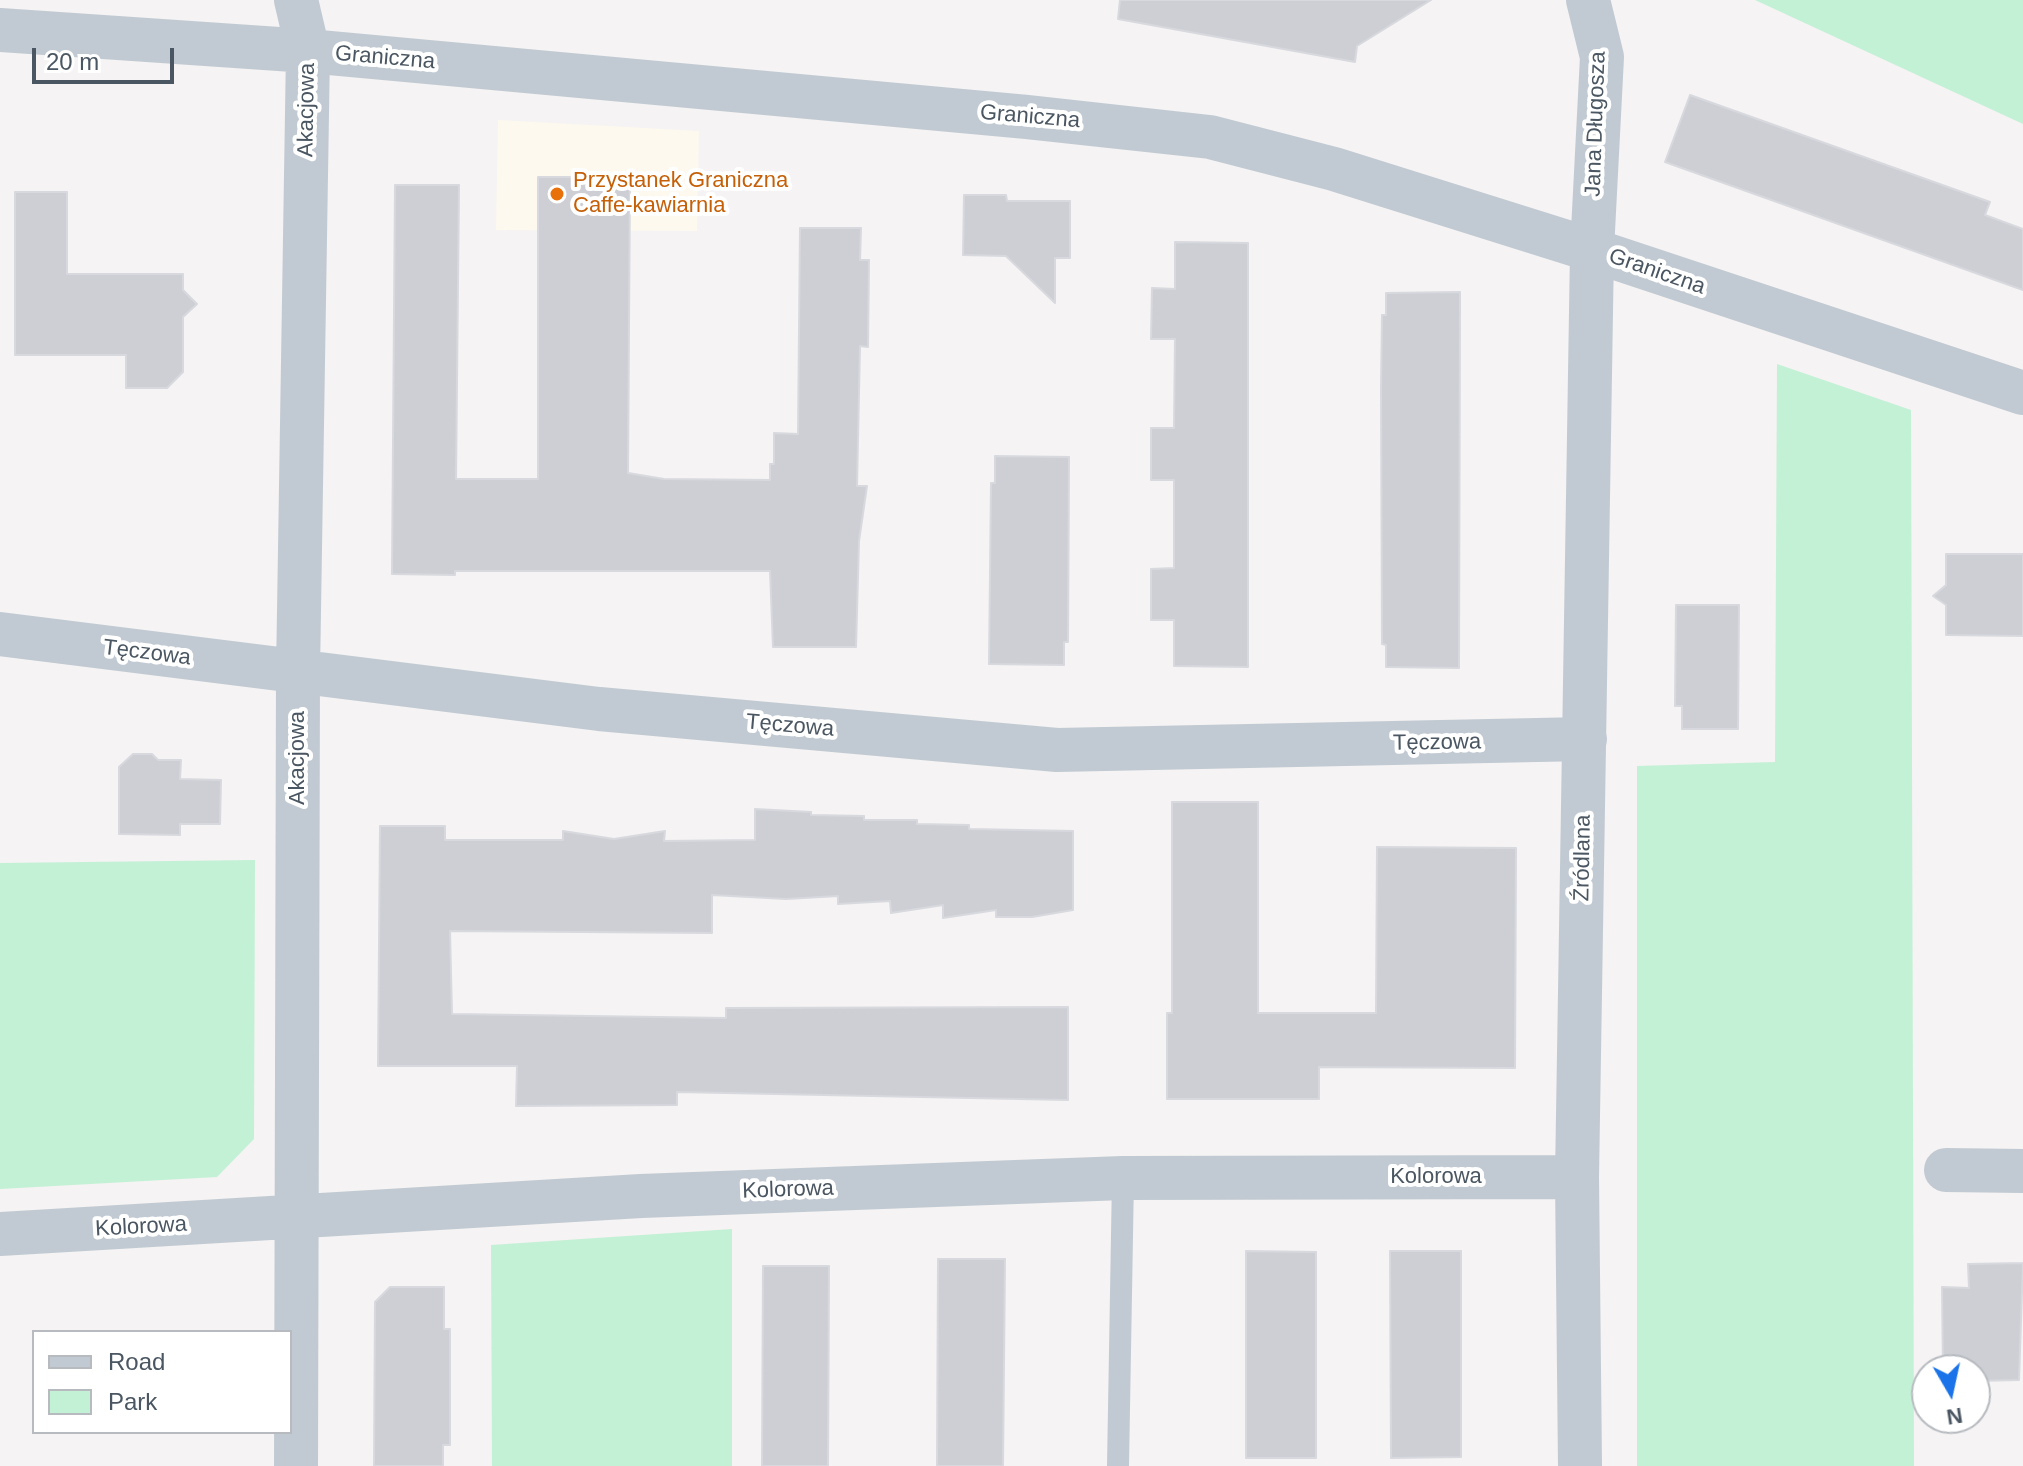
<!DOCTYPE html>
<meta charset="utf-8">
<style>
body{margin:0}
#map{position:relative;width:2023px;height:1466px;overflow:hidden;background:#f5f3f3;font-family:Helvetica,sans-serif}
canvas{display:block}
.legend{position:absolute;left:32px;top:1330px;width:260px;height:104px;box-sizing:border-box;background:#fff;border:2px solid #b7bbc0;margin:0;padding:10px 14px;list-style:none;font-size:24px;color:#4a5661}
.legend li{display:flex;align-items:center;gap:16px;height:40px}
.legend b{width:40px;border:2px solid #b7bbc0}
.north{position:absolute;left:1911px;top:1354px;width:80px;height:80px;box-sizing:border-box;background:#fff;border:2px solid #b7bbc0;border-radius:50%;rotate:171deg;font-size:22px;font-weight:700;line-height:32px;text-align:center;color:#4a5661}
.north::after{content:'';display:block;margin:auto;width:28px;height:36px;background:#1a73e8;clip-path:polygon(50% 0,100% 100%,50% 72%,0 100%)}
.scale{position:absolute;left:32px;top:48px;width:142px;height:36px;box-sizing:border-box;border:4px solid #4a5661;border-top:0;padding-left:10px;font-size:24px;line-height:28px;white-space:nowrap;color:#4a5661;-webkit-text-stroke:6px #fff;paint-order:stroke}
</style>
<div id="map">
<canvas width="2023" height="1466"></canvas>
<ul class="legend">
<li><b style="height:10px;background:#c1cad2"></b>Road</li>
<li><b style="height:22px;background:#c3f1d5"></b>Park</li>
</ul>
<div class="north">N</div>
<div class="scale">20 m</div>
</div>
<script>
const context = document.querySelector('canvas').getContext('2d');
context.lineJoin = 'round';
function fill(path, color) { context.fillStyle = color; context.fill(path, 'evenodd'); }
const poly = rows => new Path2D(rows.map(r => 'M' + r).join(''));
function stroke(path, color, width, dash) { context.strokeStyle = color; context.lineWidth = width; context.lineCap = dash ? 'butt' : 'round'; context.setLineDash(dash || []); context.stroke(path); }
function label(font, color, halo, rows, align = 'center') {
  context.font = font + ' Helvetica,sans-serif'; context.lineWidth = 8; context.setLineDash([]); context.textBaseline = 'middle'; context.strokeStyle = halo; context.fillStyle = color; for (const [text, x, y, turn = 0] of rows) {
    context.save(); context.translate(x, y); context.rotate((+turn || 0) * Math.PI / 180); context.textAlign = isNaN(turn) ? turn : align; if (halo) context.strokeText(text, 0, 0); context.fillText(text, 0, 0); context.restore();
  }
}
const commercial = poly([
 [498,120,699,131,697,231,496,230]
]);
const green = poly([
 [1755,0,2023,0,2023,124],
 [1777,364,1911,410,1914,1466,1637,1466,1637,766,1775,762],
 [255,860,254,1139,217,1177,0,1189,0,863],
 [732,1229,732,1466,492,1466,491,1245]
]);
const building = poly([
 [1120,0,1431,0,1357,46,1355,62,1118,19,1120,0],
 [1690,95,1990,202,1985,215,2023,229,2023,290,1665,162,1690,95],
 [538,177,630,177,628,473,664,479,770,480,770,464,774,464,774,433,798,434,800,228,861,228,860,260,869,260,868,347,860,346,857,486,867,486,859,541,856,647,773,647,770,571,455,571,455,575,392,574,395,185,459,185,456,479,538,479,538,177],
 [15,192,67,192,67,274,183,274,183,290,197,304,183,317,183,372,167,388,126,388,126,355,15,355,15,192],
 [964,195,1006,195,1007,201,1070,201,1070,258,1055,258,1055,303,1006,256,963,255,964,195],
 [1175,242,1248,243,1248,667,1174,666,1174,620,1151,620,1151,569,1174,568,1174,480,1151,480,1151,428,1174,428,1175,339,1151,339,1152,288,1175,289,1175,242],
 [1460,292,1459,668,1386,667,1386,645,1382,644,1381,388,1382,315,1386,315,1386,293,1460,292],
 [995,456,1069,457,1068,642,1064,642,1064,665,989,664,991,483,995,483,995,456],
 [1946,554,2023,554,2023,636,1946,635,1946,605,1933,596,1946,585,1946,554],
 [1676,605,1739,605,1738,729,1682,729,1682,706,1675,706,1676,605],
 [133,754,152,754,158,760,181,760,180,779,221,780,220,824,180,824,180,835,119,834,119,767,133,754],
 [1172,802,1258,802,1258,1013,1376,1013,1377,847,1516,848,1515,1068,1319,1067,1319,1099,1167,1099,1167,1013,1172,1013,1172,802],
 [755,809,811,812,811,815,864,816,864,820,917,820,917,824,969,825,969,829,1073,831,1073,910,1032,917,996,917,996,910,943,918,943,905,891,913,890,901,838,904,838,896,786,899,712,895,712,933,450,931,452,1014,726,1018,726,1008,1068,1007,1068,1100,677,1092,677,1105,516,1106,517,1066,378,1066,380,826,445,826,445,840,563,840,563,831,614,839,665,831,664,841,755,840,755,809],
 [1246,1251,1316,1252,1316,1458,1246,1458,1246,1251],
 [1390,1251,1461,1251,1461,1457,1391,1458,1390,1251],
 [938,1259,1005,1259,1003,1466,937,1466,938,1259],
 [2023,1263,2019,1380,1975,1381,1975,1370,1943,1370,1942,1287,1969,1288,1968,1264,2023,1263],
 [763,1266,829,1266,828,1466,762,1466,763,1266],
 [390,1287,444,1287,444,1329,450,1329,450,1445,443,1445,443,1466,374,1466,375,1302,390,1287]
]);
const lane = poly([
 [1118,1466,1123,1178]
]);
const street = poly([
 [0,30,308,51,1027,117,1210,137,1334,169,1592,250,2023,393],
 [0,634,599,709,1057,750,1585,739],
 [1946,1170,2023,1171],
 [0,1234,641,1196,1123,1178,1577,1177],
 [296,1466,298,673,308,51,296,0],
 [1580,1466,1577,1177,1592,250,1602,57,1588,0]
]);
const markers = [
 [557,194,8,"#e8710a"]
];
const streetNames = [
 ["Graniczna",385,58,5],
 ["Akacjowa",307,110,-89],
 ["Graniczna",1030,117,5],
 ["Jana Długosza",1596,124,-88],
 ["Graniczna",1657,272,19],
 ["Tęczowa",147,653,7],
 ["Tęczowa",790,726,5],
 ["Tęczowa",1437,743,-1],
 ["Akacjowa",298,758,-90],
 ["Źródlana",1583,858,-89],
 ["Kolorowa",1436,1177],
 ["Kolorowa",788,1190,-2],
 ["Kolorowa",141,1227,-3]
];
const foodNames = [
 ["Przystanek Graniczna",573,181],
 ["Caffe-kawiarnia",573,206]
];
fill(commercial, '#fdf9ef');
fill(green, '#c3f1d5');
fill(building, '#cdcfd5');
stroke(building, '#d7d9de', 2);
stroke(lane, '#c1cad2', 22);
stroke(street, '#c1cad2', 44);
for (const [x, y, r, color] of markers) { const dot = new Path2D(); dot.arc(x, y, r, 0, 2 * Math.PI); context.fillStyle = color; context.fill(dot); stroke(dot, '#fff', 3); }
label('22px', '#4a5661', '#fff', streetNames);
label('22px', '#c56008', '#fff', foodNames, 'left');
</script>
